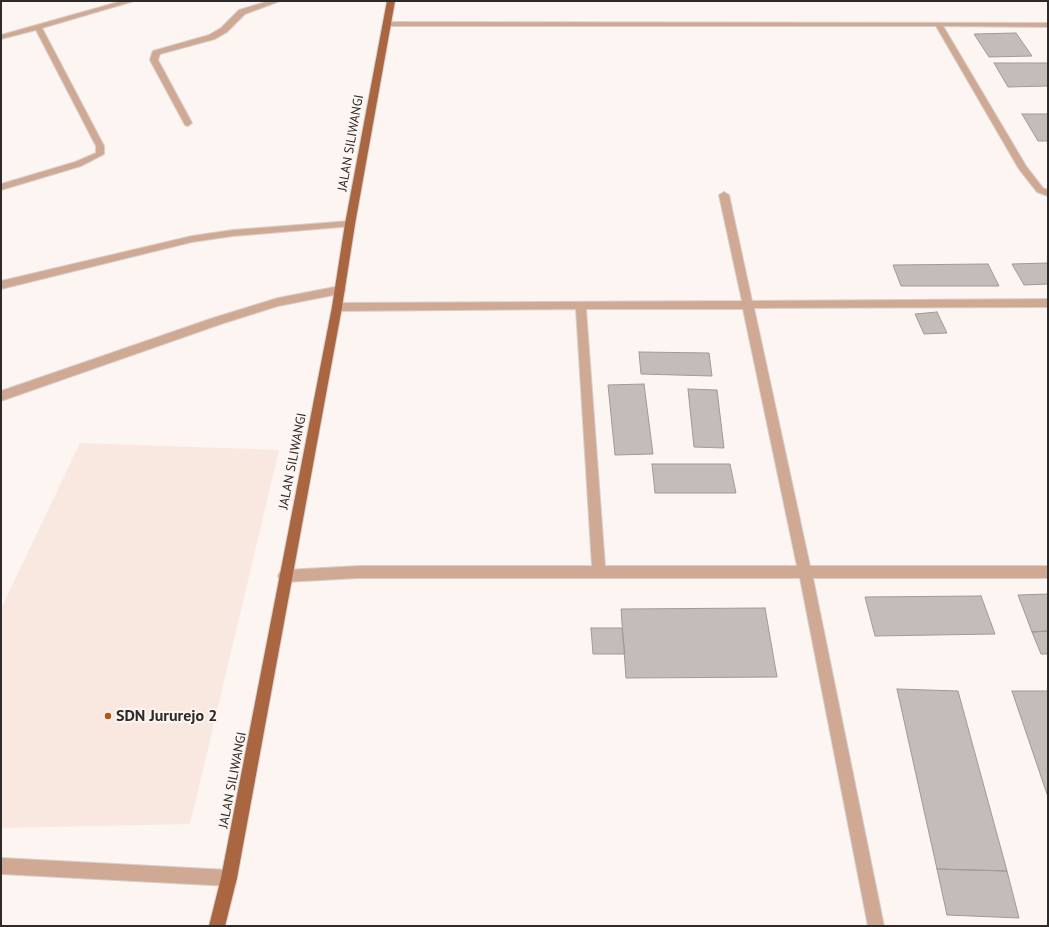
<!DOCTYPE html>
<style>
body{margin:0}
#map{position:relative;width:1049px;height:927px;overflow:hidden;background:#fdf5f1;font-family:"PT Sans",sans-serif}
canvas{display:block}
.frame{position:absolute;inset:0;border:2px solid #2d2a29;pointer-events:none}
</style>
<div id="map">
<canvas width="1049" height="927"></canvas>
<div class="frame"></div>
</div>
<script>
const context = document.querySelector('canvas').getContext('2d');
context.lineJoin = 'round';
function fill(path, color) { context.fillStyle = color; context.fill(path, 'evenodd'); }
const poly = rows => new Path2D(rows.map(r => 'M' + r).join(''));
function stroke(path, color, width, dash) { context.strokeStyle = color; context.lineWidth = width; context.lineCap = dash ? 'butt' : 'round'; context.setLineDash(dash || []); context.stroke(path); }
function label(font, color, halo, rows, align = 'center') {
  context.font = font + ' "PT Sans",sans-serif'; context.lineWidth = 4; context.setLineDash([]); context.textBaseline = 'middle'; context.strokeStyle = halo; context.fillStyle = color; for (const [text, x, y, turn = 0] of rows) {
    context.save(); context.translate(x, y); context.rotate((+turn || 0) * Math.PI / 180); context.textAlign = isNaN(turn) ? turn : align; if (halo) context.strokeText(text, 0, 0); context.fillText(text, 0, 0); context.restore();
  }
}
const built = poly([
 [80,443,279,450,190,824,1,828,1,609]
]);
const building = poly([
 [1016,33,1032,56,989,57,974,34,1016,33],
 [994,63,1048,63,1048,86,1008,87,994,63],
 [1022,114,1048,114,1048,141,1038,141,1022,114],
 [1048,263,1048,284,1024,285,1012,264,1048,263],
 [988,264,999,286,901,286,893,265,988,264],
 [937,312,947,333,924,334,915,314,937,312],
 [639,352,709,353,712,376,641,374,639,352],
 [644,384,653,454,615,455,608,385,644,384],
 [688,389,717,390,724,448,694,447,688,389],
 [652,464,730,464,736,493,655,493,652,464],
 [1048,594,1048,631,1032,632,1018,595,1048,594],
 [981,596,995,634,875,636,865,597,981,596],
 [765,608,777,677,626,678,621,609,765,608],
 [591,628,622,628,625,654,593,654,591,628],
 [1048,631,1048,654,1041,654,1032,632,1048,631],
 [897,689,958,691,1007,871,937,869,897,689],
 [1012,691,1048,691,1048,797,1012,691],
 [937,869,1007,871,1019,918,947,915,937,869]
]);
const minor = poly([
 [122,1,134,1,42,28,104,146,104,154,81,166,1,190,1,184,75,162,96,153,96,146,36,30,1,39,1,35,122,1],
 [269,1,280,1,245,14,227,32,215,39,160,54,158,60,192,123,188,126,185,125,150,60,152,53,153,51,209,35,221,28,239,10,269,1],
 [384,22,1048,23,1048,27,943,26,1026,166,1043,188,1048,190,1048,196,1037,192,1019,169,936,26,384,26,384,22],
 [724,192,729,195,752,301,1048,299,1048,307,754,308,810,566,1048,566,1048,578,813,578,884,926,868,926,800,578,359,578,285,582,280,580,278,576,280,572,285,570,359,566,592,566,576,309,337,311,333,310,332,307,333,304,337,303,742,301,719,195,724,192],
 [586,309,743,309,797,566,605,566,586,309],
 [350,221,353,222,355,224,353,226,233,236,192,242,1,289,1,281,192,236,233,230,350,221],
 [340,286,344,287,345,290,344,293,278,306,221,324,1,401,1,391,213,318,278,298,340,286],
 [1,858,229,870,235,872,237,878,235,884,229,886,1,874,1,858]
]);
const major = poly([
 [387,1,395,1,355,224,342,307,237,878,225,926,209,926,221,878,332,307,345,224,387,1]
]);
const markers = [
 [108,716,4,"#b65611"]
];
const streetNames = [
 ["JALAN SILIWANGI",351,143,-80],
 ["JALAN SILIWANGI",293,461,-79],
 ["JALAN SILIWANGI",233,780,-79]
];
const nearPoinames = [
 ["SDN Jururejo 2",116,716]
];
fill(built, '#f8e8e0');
fill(building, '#c4bcb8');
stroke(building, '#a19996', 1);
stroke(minor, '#d8d0cd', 2);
stroke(major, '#d8d0cd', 2);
fill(minor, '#d0a995');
fill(major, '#a96641');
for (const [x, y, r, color] of markers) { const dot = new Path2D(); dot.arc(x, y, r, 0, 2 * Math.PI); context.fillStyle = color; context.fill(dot); stroke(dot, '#fdf5f1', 1.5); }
label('13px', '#2d2a29', '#fdf5f1', streetNames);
label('bold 16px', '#2d2a29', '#fdf5f1', nearPoinames, 'left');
</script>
